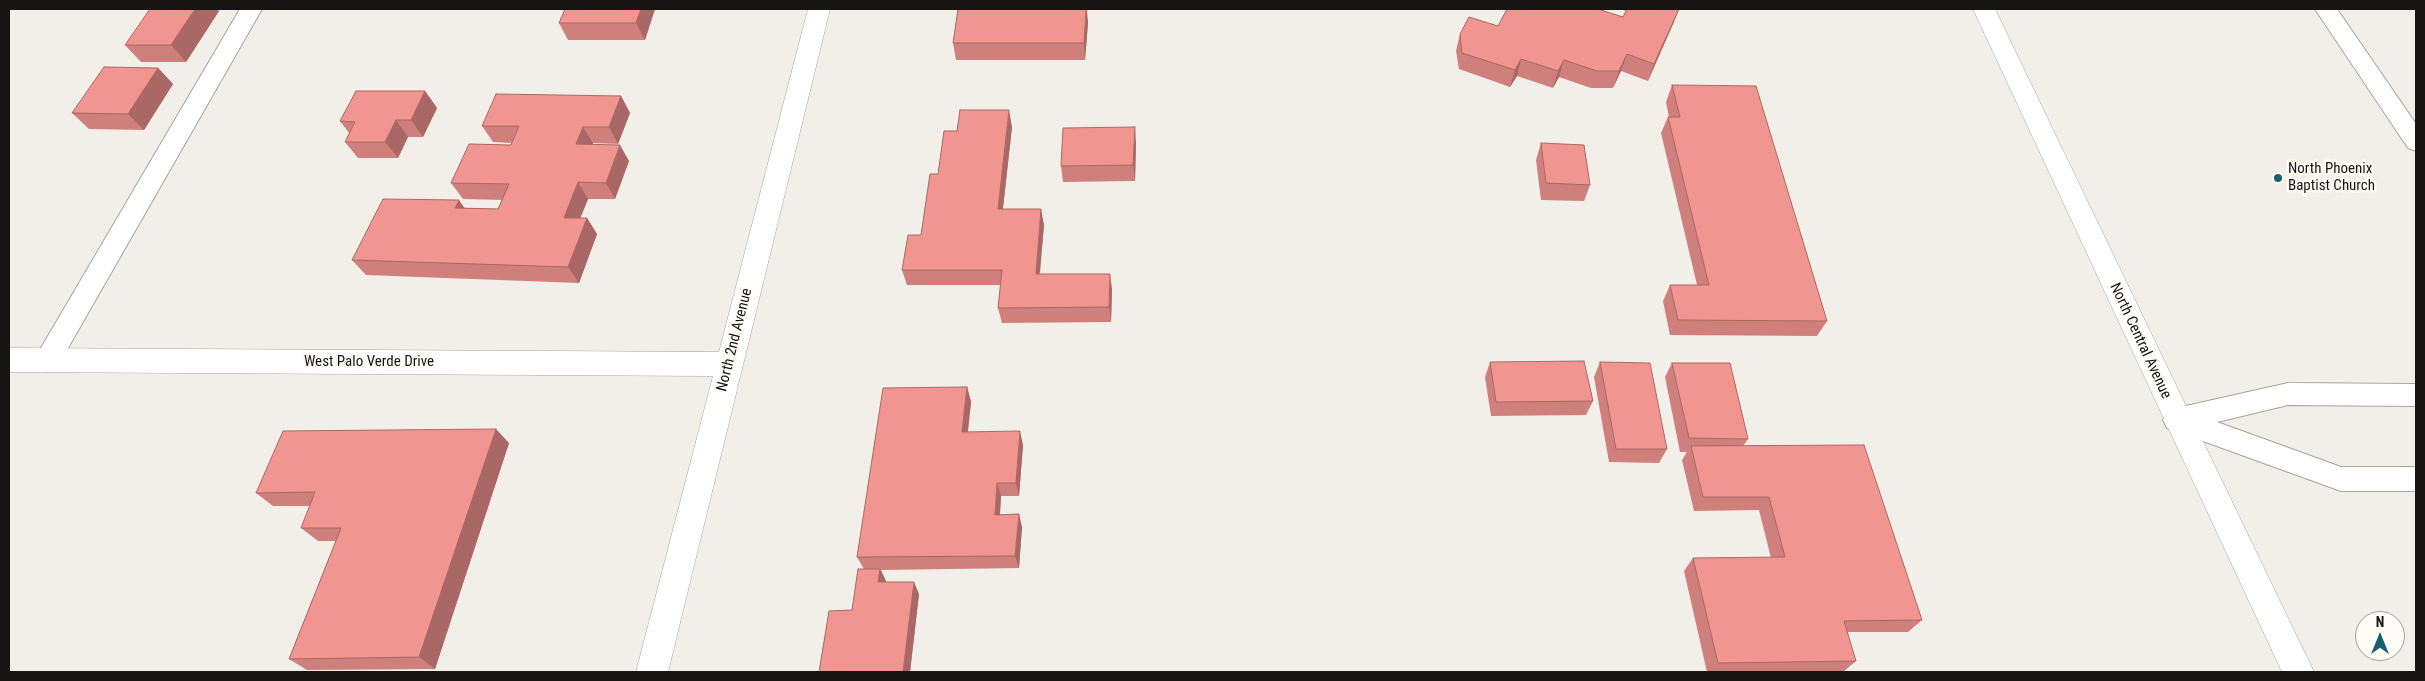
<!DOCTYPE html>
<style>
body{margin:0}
#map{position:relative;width:2425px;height:681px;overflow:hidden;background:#f2efe9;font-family:"Roboto Condensed",sans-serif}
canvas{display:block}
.frame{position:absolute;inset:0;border:10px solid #161513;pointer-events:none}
.north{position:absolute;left:2355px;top:611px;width:50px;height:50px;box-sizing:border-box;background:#fffcf6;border:1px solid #a2a09b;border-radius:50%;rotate:0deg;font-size:14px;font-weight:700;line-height:20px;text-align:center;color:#161513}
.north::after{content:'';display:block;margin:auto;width:18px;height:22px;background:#185f70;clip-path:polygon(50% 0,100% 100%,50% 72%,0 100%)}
</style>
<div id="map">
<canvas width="2425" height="681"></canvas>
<div class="frame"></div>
<div class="north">N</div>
</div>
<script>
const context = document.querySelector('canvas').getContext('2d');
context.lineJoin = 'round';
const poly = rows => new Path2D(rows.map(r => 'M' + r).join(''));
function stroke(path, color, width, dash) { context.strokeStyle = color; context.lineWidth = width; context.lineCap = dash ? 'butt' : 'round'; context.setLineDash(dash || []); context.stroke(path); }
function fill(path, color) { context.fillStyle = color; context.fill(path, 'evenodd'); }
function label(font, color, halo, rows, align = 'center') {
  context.font = font + ' "Roboto Condensed",sans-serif'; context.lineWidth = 5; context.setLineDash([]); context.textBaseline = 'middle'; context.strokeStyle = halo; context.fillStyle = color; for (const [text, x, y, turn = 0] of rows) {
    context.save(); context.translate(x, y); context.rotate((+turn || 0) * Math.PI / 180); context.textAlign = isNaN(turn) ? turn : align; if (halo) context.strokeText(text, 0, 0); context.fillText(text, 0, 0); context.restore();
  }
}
const service = poly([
 [240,9,262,9,56,369,47,372,38,369,34,361,38,353,240,9],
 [2315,9,2337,9,2416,124,2416,151,2408,148,2315,9],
 [2288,383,2416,384,2416,406,2288,405,2217,422,2341,467,2416,467,2416,491,2341,491,2167,428,2163,420,2167,412,2177,408,2288,383]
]);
const minor = poly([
 [808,9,830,9,668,672,636,672,713,376,9,372,9,348,719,352,808,9]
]);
const secondary = poly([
 [1973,9,1995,9,2314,672,2282,672,1973,9]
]);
const wall = poly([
 [565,9,655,9,645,40,568,40,559,23],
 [958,9,1087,9,1088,23,1085,60,956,60,953,43],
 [1620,9,1697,9,1679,9,1648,81,1621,71,1613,88,1591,88,1559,77,1553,88,1517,76,1510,87,1459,69,1456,51,1460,34,1498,26,1623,17,1626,11],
 [219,11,186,62,141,62,125,45],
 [158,68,173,84,144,130,89,129,72,113],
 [1672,85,1827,321,1817,336,1670,335,1663,301,1670,285,1697,285,1661,133,1668,117,1669,117,1666,102],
 [425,91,437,108,423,137,408,137,398,158,358,158,345,142,349,133,340,121],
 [621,96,630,113,618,144,593,143,592,144,629,161,615,199,588,199,580,218,587,218,597,234,579,283,366,275,352,260,464,208,498,209,502,200,463,199,451,183,511,145,512,143,493,142,482,126],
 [1012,127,1003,209,1044,225,1040,274,1112,289,1111,322,1002,323,998,308,1001,285,907,285,902,270,921,235,938,174],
 [1136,143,1135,181,1063,182,1061,166],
 [1541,143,1590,185,1584,201,1541,200,1536,160],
 [1490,362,1593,401,1586,415,1491,416,1485,377],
 [1600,362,1667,449,1659,463,1609,462,1594,377],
 [1672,363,1748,439,1743,446,1922,620,1908,632,1847,632,1856,661,1843,672,1707,672,1684,571,1693,558,1771,558,1759,510,1694,511,1682,460,1687,452,1680,452,1665,377],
 [967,387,971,402,968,432,1023,445,1019,496,1001,496,1000,515,1022,527,1019,568,881,570,886,581,886,582,919,594,910,672,819,672,852,610,864,569,857,557],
 [509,443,435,669,307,670,289,659,336,541,318,541,301,528,310,506,273,506,256,493]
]);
const shadedWall = poly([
 [195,9,217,9,219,11,186,62,171,45],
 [641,9,655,9,645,40,636,23],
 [1086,9,1088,23,1085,60,1084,43],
 [1679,9,1674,22,1648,81,1654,64],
 [1627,54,1621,71,1613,88,1619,71],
 [1521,59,1517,76,1510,87,1515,70],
 [1564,60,1559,77,1553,88,1558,71],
 [158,68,173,84,144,130,128,114],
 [425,91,437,108,423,137,411,120],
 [621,96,630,113,618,144,609,127],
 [1009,110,1012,127,1001,225,998,209],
 [396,120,408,137,398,158,385,142],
 [583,127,593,143,586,160,576,144],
 [1135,127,1136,143,1135,181,1133,165],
 [620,145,629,161,615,199,606,183],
 [578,182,588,199,574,234,564,218],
 [459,200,470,216,455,208],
 [1041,209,1044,225,1038,289,1036,274],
 [587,218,597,234,579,283,568,267],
 [1110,274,1112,289,1111,322,1109,307],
 [967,387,971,402,966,446,962,432],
 [496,429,509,443,435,669,419,657],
 [1020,431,1023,445,1019,496,1016,483],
 [997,483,1001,496,999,528,995,515],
 [1019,514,1022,527,1019,568,1015,556],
 [880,569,886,581,884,594,878,582],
 [914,582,919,594,910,672,903,672]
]);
const building = poly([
 [150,9,195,9,171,45,125,45,150,9],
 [565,9,641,9,636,23,559,23,565,9],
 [958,9,1086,9,1084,43,953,43,958,9],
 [1507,9,1598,9,1623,17,1627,9,1679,9,1654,64,1627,54,1619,71,1597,71,1564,60,1558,71,1521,59,1515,70,1462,53,1460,34,1469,17,1498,26,1507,9],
 [104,67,158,68,128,114,72,113,104,67],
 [1672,85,1756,86,1827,321,1678,320,1670,285,1709,285,1668,117,1680,117,1672,85],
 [356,91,425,91,411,120,396,120,385,142,345,142,355,122,340,121,356,91],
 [496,94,621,96,609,127,583,127,576,144,620,145,606,183,578,182,564,218,587,218,568,267,352,260,383,199,459,200,455,208,498,209,509,184,451,183,469,144,511,145,519,126,482,126,496,94],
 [960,110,1009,110,998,209,1041,209,1036,274,1110,274,1109,307,998,308,1002,270,902,270,908,235,921,235,930,174,938,174,944,131,957,131,960,110],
 [1135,127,1133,165,1061,166,1063,128,1135,127],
 [1541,143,1584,145,1590,185,1546,183,1541,143],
 [1584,361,1593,401,1496,402,1490,362,1584,361],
 [1600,362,1650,363,1667,449,1616,449,1600,362],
 [1672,363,1730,363,1748,439,1689,438,1672,363],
 [967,387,962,432,1020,431,1016,483,997,483,995,515,1019,514,1015,556,857,557,883,388,967,387],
 [496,429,419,657,289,659,341,528,301,528,315,492,256,493,283,431,496,429],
 [1864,445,1922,620,1844,621,1856,661,1718,663,1693,558,1785,557,1769,497,1703,497,1691,446,1864,445],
 [858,569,880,569,878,582,914,582,903,672,819,672,829,611,852,610,858,569]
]);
const markers = [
 [2278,178,5,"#185f70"]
];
const poiNames = [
 ["North Phoenix",2288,169],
 ["Baptist Church",2288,186]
];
const streetNames = [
 ["North 2nd Avenue",735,340,-76],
 ["North Central Avenue",2140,341,65],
 ["West Palo Verde Drive",369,362]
];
stroke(service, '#a7a49e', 2);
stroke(minor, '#a7a49e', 1);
stroke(secondary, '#a7a49e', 1);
fill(service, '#fff');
fill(minor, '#fff');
fill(secondary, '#fff');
fill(wall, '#cf807c');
fill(shadedWall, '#a96865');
fill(building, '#f19590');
stroke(building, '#a96865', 1);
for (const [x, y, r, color] of markers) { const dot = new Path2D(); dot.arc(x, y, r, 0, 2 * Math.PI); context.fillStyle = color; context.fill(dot); stroke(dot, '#fffcf6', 2); }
label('15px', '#161513', '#fffcf6', poiNames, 'left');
label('15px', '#161513', '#fffcf6', streetNames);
</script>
